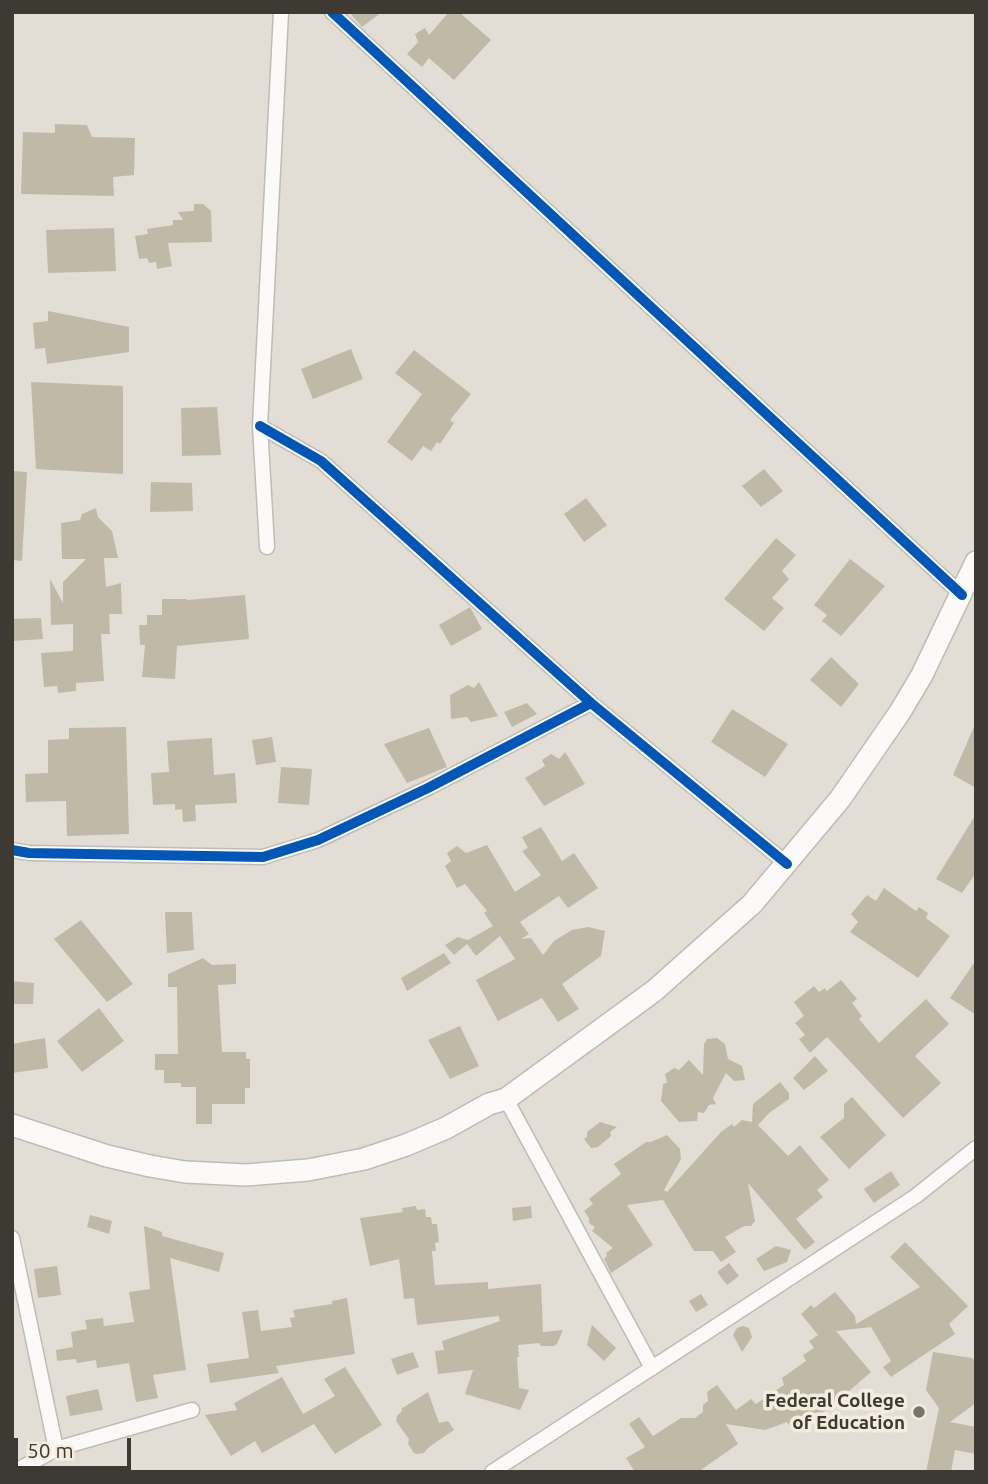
<!DOCTYPE html>
<style>
body{margin:0}
#map{position:relative;width:988px;height:1484px;overflow:hidden;background:#e2ded6;font-family:Ubuntu,sans-serif}
canvas{display:block}
.frame{position:absolute;inset:0;border:14px solid #3d3a34;pointer-events:none}
.scale{position:absolute;left:14px;top:1438px;width:117px;height:32px;box-sizing:border-box;border:4px solid #3d3a34;border-top:0;padding-left:9px;font-size:21px;line-height:24px;white-space:nowrap;color:#3d3a34;-webkit-text-stroke:5px #f4edde;paint-order:stroke}
</style>
<div id="map">
<canvas width="988" height="1484"></canvas>
<div class="frame"></div>
<div class="scale">50 m</div>
</div>
<script>
const context = document.querySelector('canvas').getContext('2d');
context.lineJoin = 'round';
function fill(path, color) { context.fillStyle = color; context.fill(path, 'evenodd'); }
const poly = rows => new Path2D(rows.map(r => 'M' + r).join(''));
function stroke(path, color, width, dash) { context.strokeStyle = color; context.lineWidth = width; context.lineCap = dash ? 'butt' : 'round'; context.setLineDash(dash || []); context.stroke(path); }
function label(font, color, halo, rows, align = 'center') {
  context.font = font + ' Ubuntu,sans-serif'; context.lineWidth = 7; context.setLineDash([]); context.textBaseline = 'middle'; context.strokeStyle = halo; context.fillStyle = color; for (const [text, x, y, turn = 0] of rows) {
    context.save(); context.translate(x, y); context.rotate((+turn || 0) * Math.PI / 180); context.textAlign = isNaN(turn) ? turn : align; if (halo) context.strokeText(text, 0, 0); context.fillText(text, 0, 0); context.restore();
  }
}
const building = poly([
 [349,12,382,12,362,27],
 [449,12,459,12,491,40,454,80,429,58,422,67,407,54,418,42,415,34,425,28,429,35],
 [55,124,87,125,92,137,135,138,134,175,113,177,114,196,21,194,23,132,55,133],
 [194,204,203,204,211,211,212,242,168,243,172,266,157,269,156,262,149,263,147,258,139,259,135,236,148,234,147,229,173,225,173,220,183,220,178,212,194,211],
 [114,228,116,271,48,273,46,230],
 [48,311,129,327,129,352,47,364,45,348,35,349,33,323,48,321],
 [351,349,363,379,313,399,301,369],
 [414,350,471,394,450,420,454,423,440,444,437,442,431,451,423,446,412,461,387,442,422,394,395,373],
 [31,382,123,386,123,474,36,469],
 [217,407,221,455,182,456,181,408],
 [764,469,783,491,761,507,742,486],
 [12,471,27,472,22,561,12,560],
 [151,482,192,483,193,511,150,512],
 [586,498,607,525,584,542,564,514],
 [96,508,98,517,112,531,118,558,104,558,106,587,121,583,122,614,109,614,110,634,101,634,104,681,76,683,76,691,58,693,57,686,44,687,41,653,73,651,73,624,51,625,50,579,63,603,63,582,86,559,62,559,61,523,80,520,82,514],
 [776,538,796,555,782,571,789,579,772,598,784,608,764,631,724,599],
 [850,559,885,586,841,636,822,621,827,615,814,605],
 [245,595,249,639,177,646,175,679,142,677,145,645,140,645,139,625,147,625,147,615,162,615,162,599,187,599,187,600],
 [470,607,482,629,451,646,439,625],
 [41,618,43,639,12,641,12,619],
 [831,657,859,684,841,707,810,680],
 [479,682,498,716,471,722,467,717,451,719,450,695,468,685,474,688],
 [527,703,537,714,512,727,504,712],
 [732,709,788,744,765,777,711,742],
 [976,722,976,788,953,775],
 [126,727,129,834,67,836,66,801,26,802,25,774,48,773,48,740,69,739,69,728],
 [429,728,447,767,407,783,384,744],
 [272,737,276,762,256,765,252,740],
 [212,738,214,775,235,773,237,803,195,805,196,821,183,822,182,809,175,810,175,804,153,805,151,773,169,772,167,741],
 [565,752,585,784,544,806,525,778,545,766,542,760,551,754,559,759],
 [281,767,312,769,309,805,278,803],
 [976,814,976,873,962,893,936,879],
 [541,827,562,861,574,853,598,888,568,908,559,896,520,922,529,934,521,939,531,938,543,955,554,941,572,930,588,927,605,931,601,956,562,984,579,1009,558,1022,542,998,498,1021,476,980,515,959,500,936,476,956,467,944,454,955,445,945,458,937,468,940,493,926,484,913,487,911,465,884,457,888,445,866,451,861,447,853,457,846,466,853,487,845,515,892,541,875,522,851,528,848,522,837],
 [884,888,916,911,919,907,928,913,926,918,950,936,918,978,850,932,858,922,851,914,867,895,876,901],
 [165,912,192,912,194,950,167,953],
 [81,920,133,984,107,1002,54,939],
 [444,953,451,963,407,991,401,978],
 [203,958,212,965,236,964,236,984,218,985,222,1052,246,1052,246,1059,250,1059,250,1088,245,1088,245,1104,212,1104,212,1124,196,1124,196,1087,181,1087,181,1083,164,1083,164,1070,155,1070,155,1054,178,1054,177,987,168,987,168,974],
 [976,960,976,1015,950,998],
 [841,980,857,999,852,1003,862,1016,859,1019,879,1043,926,999,949,1024,915,1056,941,1083,903,1118,827,1037,810,1053,799,1039,805,1035,795,1023,804,1016,794,1002,814,986,819,992,825,988,827,991],
 [12,981,34,983,33,1004,12,1004],
 [99,1008,124,1041,82,1072,57,1041],
 [460,1026,479,1066,450,1079,428,1040],
 [45,1038,48,1068,12,1073,12,1044],
 [717,1038,725,1044,728,1059,742,1066,745,1080,734,1081,726,1073,713,1098,716,1104,709,1105,704,1113,698,1112,697,1121,679,1122,661,1101,663,1084,667,1083,665,1074,674,1068,679,1070,689,1060,703,1075,704,1044,707,1039],
 [815,1056,828,1071,804,1090,793,1078],
 [780,1082,789,1093,789,1099,769,1113,758,1125,788,1156,800,1145,829,1180,817,1190,823,1197,796,1219,815,1242,805,1250,748,1183,755,1221,751,1226,744,1226,725,1237,736,1252,721,1262,713,1251,694,1251,663,1200,627,1205,653,1245,611,1273,604,1259,607,1256,606,1253,613,1248,592,1231,595,1227,589,1223,589,1218,584,1211,593,1204,589,1199,621,1174,614,1164,646,1142,651,1142,667,1135,680,1149,681,1159,664,1190,667,1192,721,1132,732,1124,734,1127,742,1120,752,1122,753,1104],
 [852,1097,886,1135,849,1169,820,1137,844,1118,844,1104],
 [600,1122,617,1127,610,1132,611,1136,598,1147,591,1148,584,1139,587,1137,587,1132],
 [891,1171,900,1185,874,1203,864,1189],
 [416,1206,417,1210,425,1209,426,1217,431,1217,432,1224,437,1224,439,1242,435,1243,436,1251,432,1251,435,1285,488,1282,488,1289,541,1284,543,1332,563,1330,557,1344,554,1346,541,1346,539,1343,518,1345,519,1357,517,1357,519,1388,529,1390,520,1410,465,1394,473,1370,438,1374,435,1351,444,1350,442,1341,500,1321,499,1316,417,1325,414,1298,404,1299,399,1259,370,1266,360,1218,403,1212,402,1208],
 [531,1206,532,1218,513,1221,512,1208],
 [90,1215,112,1221,109,1234,87,1227],
 [144,1226,162,1232,162,1236,224,1253,219,1272,170,1258,186,1370,153,1375,158,1398,136,1402,129,1363,97,1368,96,1360,77,1363,76,1359,57,1361,56,1350,73,1347,71,1332,87,1329,85,1320,103,1318,104,1326,134,1322,129,1292,150,1289],
 [905,1242,968,1306,949,1324,955,1334,891,1377,883,1367,891,1361,871,1327,836,1331,871,1372,831,1407,794,1431,787,1422,765,1430,726,1424,738,1444,698,1472,635,1472,626,1458,645,1447,629,1424,639,1417,653,1436,681,1418,695,1418,703,1412,703,1405,708,1401,707,1392,717,1385,736,1410,751,1399,756,1404,784,1385,782,1378,806,1361,803,1355,814,1348,809,1341,818,1335,801,1314,811,1305,814,1308,835,1292,855,1316,856,1324,920,1287,890,1257],
 [776,1246,791,1250,787,1262,764,1271,756,1259],
 [729,1263,739,1276,727,1285,717,1272],
 [57,1266,61,1295,38,1298,34,1269],
 [701,1294,708,1305,696,1312,689,1301],
 [347,1298,355,1354,276,1366,279,1373,210,1383,207,1364,249,1358,242,1312,258,1310,261,1331,292,1327,290,1318,295,1317,293,1310,332,1304,332,1301],
 [592,1325,616,1348,604,1361,587,1345],
 [743,1326,749,1328,752,1337,742,1352,733,1335,737,1328],
 [413,1352,419,1367,397,1375,391,1359],
 [933,1352,972,1358,976,1363,976,1403,950,1422,976,1427,976,1454,955,1450,951,1472,926,1472,939,1408,926,1390],
 [345,1367,382,1425,335,1454,314,1424,262,1453,255,1441,231,1456,205,1415,237,1410,234,1403,282,1377,303,1414,335,1396,324,1379],
 [98,1389,103,1410,70,1416,66,1396],
 [428,1392,439,1423,448,1421,454,1430,429,1447,424,1453,417,1454,414,1453,408,1444,409,1439,396,1421,397,1416,402,1411,401,1409]
]);
const minor = poly([
 [332,12,962,595],
 [260,426,321,461,591,703,787,864],
 [267,547,260,426,281,12],
 [12,850,29,853,263,857,318,840,428,788,591,703],
 [506,1099,652,1368],
 [12,1238,56,1449],
 [14,1472,56,1449,192,1410],
 [492,1472,916,1196,976,1148]
]);
const secondary = poly([
 [12,1125,107,1156,150,1166,185,1172,246,1175,308,1170,364,1159,406,1145,446,1128,489,1104,506,1099,654,991,752,904,840,799,900,712,922,675,976,562]
]);
const cycleway = poly([
 [332,12,962,595],
 [260,426,321,461,591,703,787,864],
 [12,850,29,853,263,857,318,840,428,788,591,703]
]);
const markers = [
 [919,1412,7,"#77736d"]
];
const poiNames = [
 ["Federal College",905,1401],
 ["of Education",905,1423]
];
fill(building, '#c1b9a8');
stroke(minor, '#bfbcb6', 17);
stroke(secondary, '#bfbcb6', 24);
stroke(minor, '#fbfaf9', 14);
stroke(secondary, '#fbfaf9', 21);
stroke(cycleway, '#0057b8', 10);
for (const [x, y, r, color] of markers) { const dot = new Path2D(); dot.arc(x, y, r, 0, 2 * Math.PI); context.fillStyle = color; context.fill(dot); stroke(dot, '#f4edde', 2.5); }
label('bold 19px', '#3d3a34', '#f4edde', poiNames, 'right');
</script>
